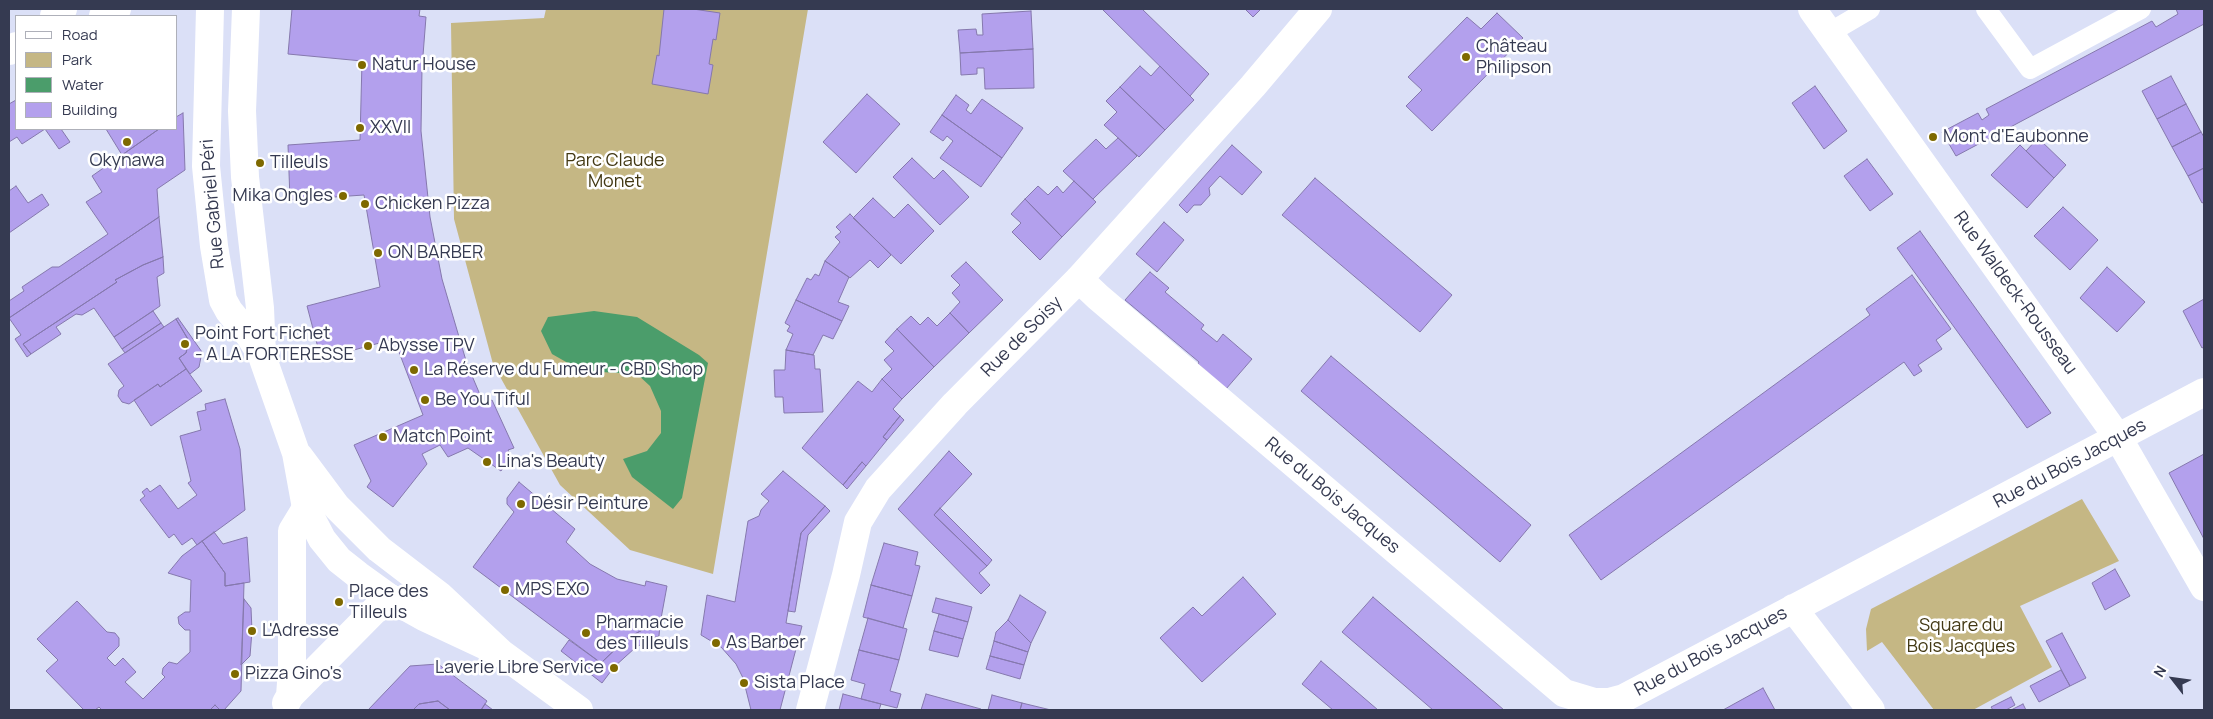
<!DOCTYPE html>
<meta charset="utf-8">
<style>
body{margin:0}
#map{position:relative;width:2213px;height:719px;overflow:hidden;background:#dbe0f7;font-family:Manrope,sans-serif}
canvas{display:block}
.frame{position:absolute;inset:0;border:10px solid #353a51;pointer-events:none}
.legend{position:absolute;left:15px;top:15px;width:162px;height:115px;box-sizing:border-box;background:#fff;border:1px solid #aeb0b9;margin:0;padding:6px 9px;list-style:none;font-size:15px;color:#353a51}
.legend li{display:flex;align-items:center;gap:10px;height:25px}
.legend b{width:25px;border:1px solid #aeb0b9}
.north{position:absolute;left:2148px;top:654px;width:50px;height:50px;-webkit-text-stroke:4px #fff;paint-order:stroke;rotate:300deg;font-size:14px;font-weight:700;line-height:20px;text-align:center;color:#353a51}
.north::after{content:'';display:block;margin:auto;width:18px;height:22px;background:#353a51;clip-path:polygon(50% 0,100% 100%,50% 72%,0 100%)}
</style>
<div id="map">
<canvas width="2213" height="719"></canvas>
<div class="frame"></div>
<ul class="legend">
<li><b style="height:6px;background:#fff"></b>Road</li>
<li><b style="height:14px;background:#c5b784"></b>Park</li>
<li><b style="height:14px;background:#4b9d6b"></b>Water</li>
<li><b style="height:14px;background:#b3a0ed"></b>Building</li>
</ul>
<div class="north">N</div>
</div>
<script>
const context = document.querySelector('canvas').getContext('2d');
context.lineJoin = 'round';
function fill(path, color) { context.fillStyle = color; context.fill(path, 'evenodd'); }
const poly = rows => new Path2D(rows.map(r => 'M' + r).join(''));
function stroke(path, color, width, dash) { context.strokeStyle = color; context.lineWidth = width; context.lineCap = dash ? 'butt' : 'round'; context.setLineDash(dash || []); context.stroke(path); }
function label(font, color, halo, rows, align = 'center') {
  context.font = font + ' Manrope,sans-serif'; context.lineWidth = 5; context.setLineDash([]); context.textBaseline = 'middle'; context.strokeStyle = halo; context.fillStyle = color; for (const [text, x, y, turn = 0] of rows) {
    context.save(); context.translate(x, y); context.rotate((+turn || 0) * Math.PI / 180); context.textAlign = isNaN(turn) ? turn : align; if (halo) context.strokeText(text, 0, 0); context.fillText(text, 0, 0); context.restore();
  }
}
const green = poly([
 [546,9,808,9,713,574,630,550,560,485,493,364,454,219,451,23,544,18],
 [2082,499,2119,561,2020,606,2052,667,1973,710,1934,710,1882,642,1867,651,1866,629,1871,609]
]);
const water = poly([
 [594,311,637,317,699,355,708,363,682,498,673,509,632,477,623,459,647,451,661,433,661,411,650,386,637,374,582,371,552,354,541,331,548,317]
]);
const building = poly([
 [292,9,420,9,419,16,426,17,422,68,421,131,430,217,442,279,467,364,484,404,492,400,514,448,508,450,511,456,501,471,468,448,448,457,440,445,422,454,427,464,393,507,367,487,371,481,354,445,423,415,394,339,321,359,307,306,380,287,364,195,290,200,288,145,360,140,362,61,288,54,292,9],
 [664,9,693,9,720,13,716,40,713,39,709,64,713,65,708,94,652,84,657,55,659,56,664,9],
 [1102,9,1142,9,1209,74,1190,96,1102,9],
 [1245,9,1261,9,1253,17,1245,9],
 [2176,9,2204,9,2204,24,1956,156,1942,132,1978,113,1982,120,1989,115,1986,109,2152,21,2156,27,2178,14,2176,9],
 [1031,11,1033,49,960,53,958,30,976,29,977,35,983,35,982,14,1031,11],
 [1497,13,1523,38,1432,131,1406,106,1422,90,1408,77,1467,17,1481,29,1497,13],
 [1033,49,1034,88,985,89,984,68,977,68,977,74,961,75,960,53,1033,49],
 [1140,66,1151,76,1160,66,1194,100,1165,130,1120,87,1140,66],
 [2171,76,2186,104,2157,119,2142,91,2171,76],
 [1815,86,1847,131,1824,149,1792,103,1815,86],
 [1120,87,1165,130,1139,157,1104,125,1117,112,1106,101,1120,87],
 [867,94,900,124,856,173,823,142,867,94],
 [956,95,969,105,966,110,971,114,982,99,1023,128,1002,158,942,115,956,95],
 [16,100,16,129,45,129,22,144,17,137,9,142,9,104,16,100],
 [2186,104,2201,132,2172,147,2157,119,2186,104],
 [183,113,185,170,157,189,159,217,9,318,9,301,24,291,22,287,52,267,59,267,108,234,86,202,102,192,92,176,159,129,176,129,176,117,183,113],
 [942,115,1002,158,981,187,940,158,953,141,947,136,943,141,930,132,942,115],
 [45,129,61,129,70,142,59,149,45,129],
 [106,129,159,129,122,155,106,129],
 [2201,132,2204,137,2204,168,2188,176,2172,147,2201,132],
 [1118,138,1137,156,1093,199,1063,171,1096,139,1106,149,1118,138],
 [2038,138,2066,165,2054,178,2026,151,2038,138],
 [1232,145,1262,172,1242,195,1220,176,1209,188,1210,195,1201,205,1194,205,1187,213,1179,205,1232,145],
 [2020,145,2054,178,2027,208,1991,175,2020,145],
 [912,158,934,179,943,170,969,197,940,225,893,177,912,158],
 [1867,159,1893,194,1870,211,1844,176,1867,159],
 [2204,168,2204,202,2202,203,2188,176,2204,168],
 [1315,178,1452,295,1420,332,1282,215,1315,178],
 [1074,181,1096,202,1062,237,1025,199,1038,186,1048,195,1057,186,1063,193,1074,181],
 [16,186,28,203,42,194,49,205,9,233,9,191,16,186],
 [873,198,894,218,908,204,934,231,901,264,853,218,873,198],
 [1025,199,1062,237,1040,260,1012,232,1021,223,1011,214,1025,199],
 [2063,207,2098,240,2070,270,2034,236,2063,207],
 [850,214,891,255,878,268,870,260,850,278,825,261,840,242,835,237,841,232,836,227,850,214],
 [159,217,163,257,143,265,115,280,117,282,23,344,31,354,27,357,15,339,21,335,9,318,159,217],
 [1164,222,1184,240,1157,272,1136,254,1164,222],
 [1920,231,2051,413,2027,428,1897,248,1920,231],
 [163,257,164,273,157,277,160,306,114,337,94,308,82,315,76,314,56,327,61,334,31,354,23,344,117,282,115,280,143,265,163,257],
 [825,261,849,277,838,302,849,306,842,321,796,300,807,278,811,280,815,274,819,276,825,261],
 [966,262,1003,300,969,333,950,313,960,302,952,293,960,285,951,276,966,262],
 [2107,267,2145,302,2117,332,2080,298,2107,267],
 [1150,272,1169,288,1165,292,1204,325,1201,329,1217,342,1223,334,1252,359,1226,389,1198,364,1199,362,1125,300,1150,272],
 [1912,275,1951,329,1936,340,1942,349,1918,365,1922,371,1914,376,1904,362,1601,580,1569,535,1870,315,1866,309,1912,275],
 [2204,299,2204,347,2202,348,2183,311,2204,299],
 [796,300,842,321,833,339,823,335,813,355,786,350,793,334,787,331,790,326,785,323,796,300],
 [153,311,161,323,122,349,114,337,153,311],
 [950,313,969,333,934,367,897,329,911,316,920,325,928,317,937,326,950,313],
 [178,318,202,352,199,367,190,374,179,358,186,353,189,341,176,319,178,318],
 [176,319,189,341,186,353,179,358,186,369,160,387,158,384,129,404,122,402,118,396,119,390,124,386,108,364,176,319],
 [161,323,164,327,125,353,122,349,161,323],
 [897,329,934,367,902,399,882,379,892,369,884,360,894,351,885,342,897,329],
 [786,350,814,355,815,369,820,369,823,412,784,413,783,397,775,397,774,370,785,370,786,350],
 [1331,356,1531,525,1500,562,1301,391,1331,356],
 [186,369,202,391,151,426,134,400,158,384,160,387,186,369],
 [882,379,902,399,893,409,900,416,883,437,887,440,866,466,862,462,843,485,802,448,858,381,872,392,882,379],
 [225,399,240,449,245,510,197,545,192,538,182,545,174,534,169,538,140,500,145,496,142,492,147,488,150,492,160,485,178,509,197,495,188,483,191,481,180,436,201,430,197,412,206,410,205,404,225,399],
 [900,416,904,420,887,440,883,437,900,416],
 [949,451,972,474,934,515,987,566,979,573,990,585,981,594,898,509,949,451],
 [2204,454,2204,539,2169,473,2204,454],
 [862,462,866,466,847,489,843,485,862,462],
 [783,471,825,506,801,533,786,623,802,626,780,710,751,710,743,678,736,664,721,647,701,635,707,595,735,602,748,521,759,516,761,510,769,501,761,494,783,471],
 [519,482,575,529,566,542,590,564,617,579,645,586,646,581,667,586,660,624,644,629,626,639,601,663,473,567,514,512,507,504,507,498,519,482],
 [825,506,830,511,808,535,795,612,788,611,801,533,825,506],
 [940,508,992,560,987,566,934,515,940,508],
 [214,532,223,544,247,537,250,582,225,586,225,573,202,541,214,532],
 [202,541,225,573,225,586,244,583,241,691,224,710,220,710,215,705,210,710,102,710,99,707,95,710,84,710,46,671,58,660,37,639,77,601,107,632,115,633,119,638,119,646,107,658,115,666,123,658,136,672,125,682,143,699,165,677,162,674,163,668,169,662,177,664,190,652,190,630,185,630,179,624,178,617,185,612,190,612,191,580,168,573,182,556,202,541],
 [884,543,918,552,915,565,920,566,912,596,871,585,884,543],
 [2115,569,2130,596,2105,610,2092,583,2115,569],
 [1243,577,1276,614,1202,682,1160,638,1193,607,1202,616,1243,577],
 [871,585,912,596,903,628,863,617,871,585],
 [1020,595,1046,612,1031,643,1008,620,1020,595],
 [1373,597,1504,710,1433,710,1342,632,1373,597],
 [936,598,972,607,968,622,932,612,936,598],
 [244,599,251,608,252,631,250,656,241,665,244,599],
 [939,614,968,622,963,639,934,631,939,614],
 [868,618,907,629,899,660,859,650,868,618],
 [1008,620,1031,643,1028,652,994,641,996,632,1008,620],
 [660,624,659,636,650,639,635,648,614,667,602,683,561,651,569,640,601,663,626,639,644,629,660,624],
 [934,631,963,639,958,657,929,650,934,631],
 [2062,633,2086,678,2070,686,2046,641,2062,633],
 [994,641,1028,652,1024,665,990,656,994,641],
 [859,650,899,660,890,691,901,694,897,708,861,699,865,684,851,680,859,650],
 [990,656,1024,665,1020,679,986,669,990,656],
 [1321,661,1378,710,1333,710,1302,684,1321,661],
 [438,664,487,701,481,710,450,710,438,701,419,704,413,710,368,710,410,666,438,664],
 [2061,670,2070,686,2039,702,2030,686,2061,670],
 [1763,688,1775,710,1723,710,1763,688],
 [843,694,881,704,879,710,839,710,843,694],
 [926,694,981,709,980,710,921,710,926,694],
 [992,695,1022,703,1020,710,988,710,992,695],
 [2011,697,2015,705,2006,710,1993,710,1991,707,2011,697],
 [438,701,450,710,413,710,419,704,438,701],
 [1022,703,1051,710,1020,710,1022,703],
 [485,704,493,710,481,710,485,704],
 [2023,704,2026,710,2011,710,2023,704],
 [215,705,220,710,210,710,215,705]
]);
const lane = poly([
 [1986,9,2030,69,2141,9],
 [1829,33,1870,9]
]);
const street = poly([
 [1812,9,2119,439,2204,587],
 [1079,279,1098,297,1564,693,1594,702,1609,702,1624,698,2204,392],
 [1793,608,1871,710],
 [290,696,292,669,292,531,306,508],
 [286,703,290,696,375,610,382,606,390,598],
 [810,710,846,575,858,522,878,489,955,404,1079,279,1253,86,1318,9]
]);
const secondary = poly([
 [210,9,206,166,214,246,223,300,229,311,249,335,262,356,296,453,306,508,322,539,339,560,358,575,390,598,424,617,501,653],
 [246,9,242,111,245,177,260,308,262,354],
 [299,456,337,507,379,549,439,595,501,653,579,710]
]);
const primary = poly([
 [54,16,63,9],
 [103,16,117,9],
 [9,51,16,46]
]);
const markers = [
 [1466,57,5,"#7e6900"],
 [362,65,5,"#7e6900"],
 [360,128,5,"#7e6900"],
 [1933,137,5,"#7e6900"],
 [127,142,5,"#7e6900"],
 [260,163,5,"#7e6900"],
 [343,196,5,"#7e6900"],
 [365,204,5,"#7e6900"],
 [378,253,5,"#7e6900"],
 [185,344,5,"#7e6900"],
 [368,346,5,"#7e6900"],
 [414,370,5,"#7e6900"],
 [425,400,5,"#7e6900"],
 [383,437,5,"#7e6900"],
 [487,462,5,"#7e6900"],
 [521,504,5,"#7e6900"],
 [505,590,5,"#7e6900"],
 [339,602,5,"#7e6900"],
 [252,631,5,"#7e6900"],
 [586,633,5,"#7e6900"],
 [716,643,5,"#7e6900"],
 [614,668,5,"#7e6900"],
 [235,674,5,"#7e6900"],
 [744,683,5,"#7e6900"]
];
const poiNames = [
 ["Château",1476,47],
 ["Philipson",1476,68],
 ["Natur House",372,65],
 ["XXVII",370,128],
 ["Mont d'Eaubonne",1943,137],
 ["Okynawa",127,161,"center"],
 ["Tilleuls",270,163],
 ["Mika Ongles",333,196,"right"],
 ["Chicken Pizza",375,204],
 ["ON BARBER",388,253],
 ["Point Fort Fichet",195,334],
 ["- A LA FORTERESSE",195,355],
 ["Abysse TPV",378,346],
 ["La Réserve du Fumeur - CBD Shop",424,370],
 ["Be You Tiful",435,400],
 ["Match Point",393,437],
 ["Lina's Beauty",497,462],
 ["Désir Peinture",531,504],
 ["MPS EXO",515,590],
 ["Place des",349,592],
 ["Tilleuls",349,613],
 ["Pharmacie",596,623],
 ["des Tilleuls",596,644],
 ["L'Adresse",262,631],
 ["As Barber",726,643],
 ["Laverie Libre Service",604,668,"right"],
 ["Pizza Gino's",245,674],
 ["Sista Place",754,683]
];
const parkNames = [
 ["Parc Claude",615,161],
 ["Monet",615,182],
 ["Square du",1961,626],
 ["Bois Jacques",1961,647]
];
const streetNames = [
 ["Rue Gabriel Péri",213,204,-95],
 ["Rue Waldeck-Rousseau",2015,293,54],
 ["Rue de Soisy",1022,337,-45],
 ["Rue du Bois Jacques",2070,464,-28],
 ["Rue du Bois Jacques",1332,496,40],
 ["Rue du Bois Jacques",1711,652,-28]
];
fill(green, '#c5b784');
fill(water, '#4b9d6b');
fill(building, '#b3a0ed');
stroke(building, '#8578ad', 1);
stroke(lane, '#fff', 20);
stroke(street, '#fff', 28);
stroke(secondary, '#fff', 28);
stroke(primary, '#fff', 28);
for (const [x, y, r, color] of markers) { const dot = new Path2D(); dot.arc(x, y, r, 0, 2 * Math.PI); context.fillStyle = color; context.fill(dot); stroke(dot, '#fff', 2); }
label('18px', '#353a51', '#fff', poiNames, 'left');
label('18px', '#423813', '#fff', parkNames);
label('18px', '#353a51', '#fff', streetNames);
</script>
